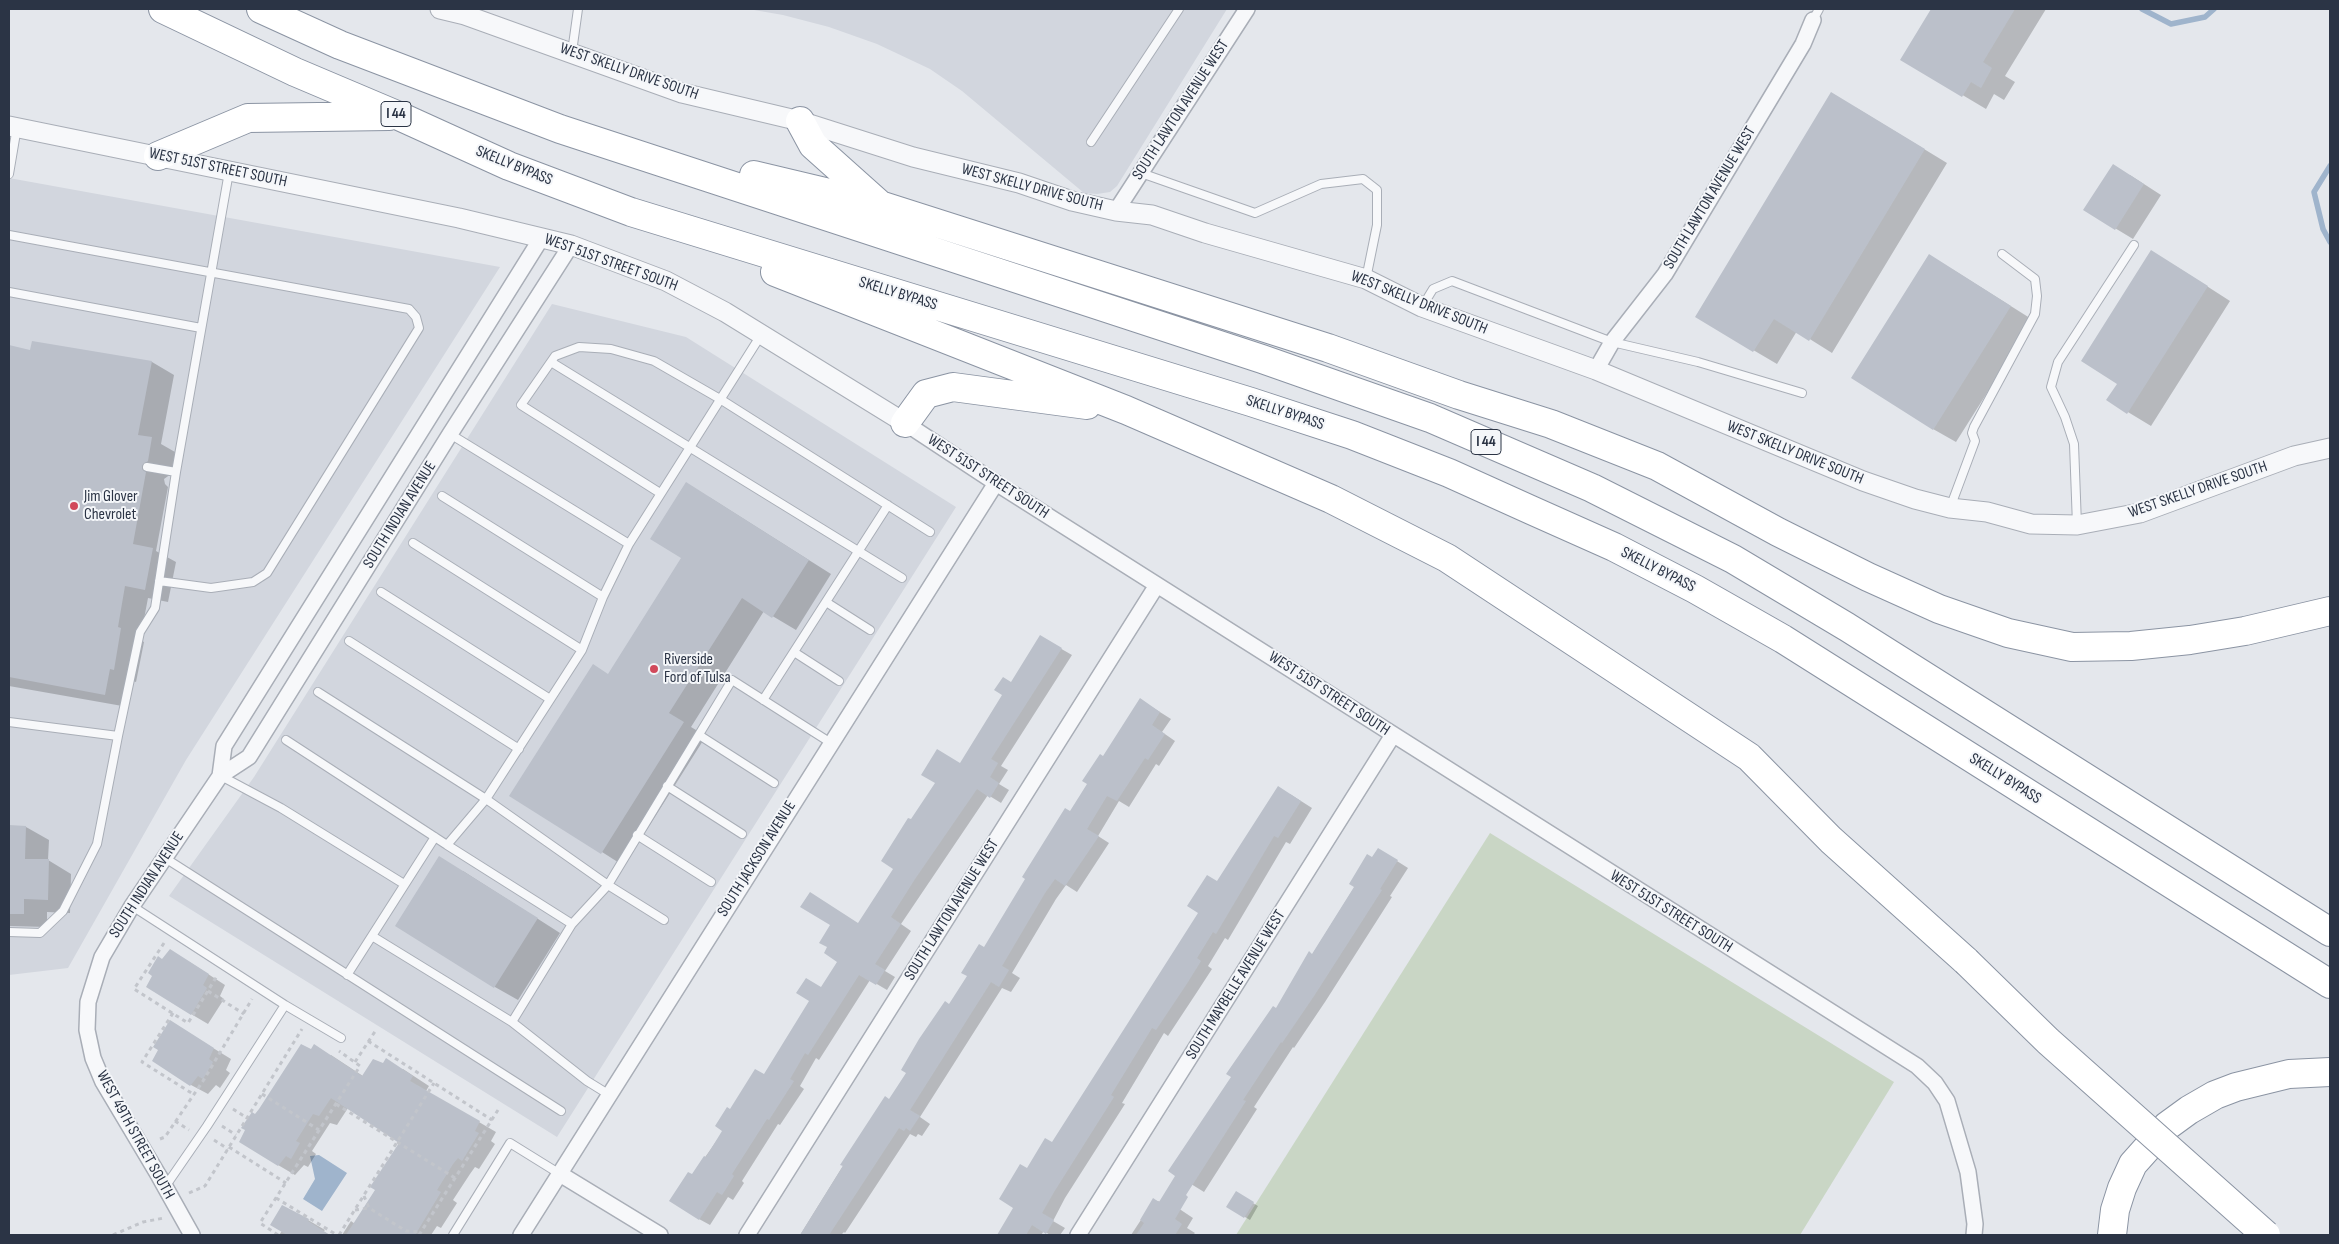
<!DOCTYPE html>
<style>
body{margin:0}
#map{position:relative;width:2339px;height:1244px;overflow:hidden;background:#e4e7ec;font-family:"Sofia Sans Condensed",sans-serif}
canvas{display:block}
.frame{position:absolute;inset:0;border:10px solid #2b3445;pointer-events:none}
</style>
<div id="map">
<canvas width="2339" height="1244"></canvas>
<div class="frame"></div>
</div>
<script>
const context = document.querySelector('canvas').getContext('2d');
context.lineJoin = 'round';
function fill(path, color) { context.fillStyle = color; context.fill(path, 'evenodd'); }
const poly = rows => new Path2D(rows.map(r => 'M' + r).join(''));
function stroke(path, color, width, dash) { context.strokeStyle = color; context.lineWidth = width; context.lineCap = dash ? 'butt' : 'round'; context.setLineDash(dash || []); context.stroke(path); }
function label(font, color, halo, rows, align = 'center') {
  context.font = font + ' "Sofia Sans Condensed",sans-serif'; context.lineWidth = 4; context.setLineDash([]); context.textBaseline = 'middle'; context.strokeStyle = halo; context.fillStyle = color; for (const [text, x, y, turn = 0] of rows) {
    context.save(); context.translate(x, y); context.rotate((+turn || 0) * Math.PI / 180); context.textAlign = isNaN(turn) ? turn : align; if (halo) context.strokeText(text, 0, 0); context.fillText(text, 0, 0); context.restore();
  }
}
const built = poly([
 [598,9,1227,9,1117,186,1110,192,1097,194,1084,193,962,91,930,69,877,44,829,27,783,15,754,10],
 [9,178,500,267,186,760,68,968,9,975],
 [552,304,686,337,956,507,557,1137,169,896,254,777]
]);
const green = poly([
 [1490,833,1894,1082,1800,1235,1236,1235]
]);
const water = poly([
 [319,1155,347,1173,322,1211,303,1199,315,1179,310,1156]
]);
const shadow = poly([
 [1933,9,2046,9,2005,76,2015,82,2004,100,1994,94,1986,109,1902,59],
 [1855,107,1947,163,1832,353,1797,331,1777,364,1697,317],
 [2130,175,2161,195,2133,239,2085,210],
 [2174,265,2230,301,2151,426,2108,400,2118,384],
 [1952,269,2033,320,1956,442,1933,429],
 [10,347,31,351,152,362,174,375,161,444,175,452,171,474,164,479,165,484,168,487,156,551,176,562,168,602,148,598,140,640,144,642,136,682,133,681,128,707,9,686],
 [709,497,831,574,796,630,764,611,691,727,706,736,624,866,602,852,609,675,683,558],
 [1051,643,1072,655,1001,766,1008,770,999,784,1009,790,1001,803,988,795,901,924,911,931,885,971,895,977,887,990,870,980,819,1060,816,1058,800,1086,804,1089,780,1125,778,1124,742,1181,744,1183,733,1200,728,1197,710,1225,699,1219,692,1176,724,1130,730,1111,765,1076,822,989,859,924,895,869,912,821,961,764,1012,683],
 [1152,707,1171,719,1162,732,1175,741,1159,766,1156,764,1129,807,1119,801,1098,836,1109,843,1077,892,1066,885,1056,899,1012,973,1020,978,1011,992,1002,988,920,1117,930,1124,922,1136,918,1134,916,1137,910,1134,845,1233,844,1232,841,1235,800,1235,885,1098,890,1100,1104,758],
 [1290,794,1312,808,1290,844,1286,842,1228,940,1225,938,1208,966,1212,969,1199,989,1168,1036,1164,1033,1122,1103,1125,1104,1065,1198,1053,1221,1065,1228,1060,1235,1050,1235,1044,1231,1041,1235,998,1235,1015,1208,1027,1170,1053,1144,1218,883],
 [9,826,26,827,49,840,48,860,71,874,70,913,47,912,47,927,9,926],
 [1389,856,1408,868,1390,896,1392,897,1325,1002,1294,1048,1293,1047,1254,1107,1257,1109,1204,1192,1170,1171,1312,955,1372,859],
 [463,871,560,933,518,1000,495,987],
 [163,961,188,961,225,985,220,996,224,999,208,1024,191,1014,154,975],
 [187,1032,231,1059,226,1070,230,1073,220,1088,216,1085,208,1094,191,1085],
 [331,1055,363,1076,403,1069,429,1086,426,1091,496,1132,491,1141,495,1144,479,1169,475,1167,470,1174,453,1200,457,1203,441,1228,437,1226,431,1235,342,1235,351,1221,355,1224,376,1189,401,1142,348,1108,337,1125,330,1123,312,1151,316,1154,308,1167,304,1165,295,1175,278,1165,255,1116],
 [1236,1193,1258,1206,1250,1220,1228,1207],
 [1154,1200,1175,1206,1193,1218,1187,1228,1195,1233,1193,1235,1131,1235],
 [308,1220,325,1230,323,1232,329,1235,279,1235,282,1231]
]);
const stream = poly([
 [2142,9,2171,24,2205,17,2214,9],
 [2330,166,2314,192,2323,229,2330,242]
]);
const building = poly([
 [1931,9,2015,9,1983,62,1992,68,1981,88,1971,82,1962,97,1900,60],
 [1831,92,1925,149,1809,341,1774,319,1753,352,1695,317],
 [2113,164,2144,184,2115,230,2083,210],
 [2151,250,2208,286,2127,414,2106,400,2117,384,2081,361],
 [1929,254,2011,306,1933,430,1851,378],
 [32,341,152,361,138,435,152,437,148,461,142,466,142,469,146,472,133,544,153,548,145,590,125,586,118,627,121,628,114,670,110,669,105,695,9,677,9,345,30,350],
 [686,482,809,560,772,618,742,598,669,713,684,722,601,854,509,796,593,664,608,674,681,558,650,539],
 [1040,635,1062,648,991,759,998,763,990,777,999,783,990,798,977,789,915,879,891,917,901,924,875,964,885,970,876,985,859,975,808,1055,805,1053,790,1079,794,1081,769,1120,767,1119,732,1174,734,1176,722,1195,717,1192,699,1220,669,1201,688,1172,692,1174,704,1156,706,1157,722,1131,715,1126,727,1107,730,1109,755,1069,764,1074,809,1001,796,993,806,978,821,987,837,962,824,953,827,947,819,943,830,925,800,907,810,892,858,923,893,869,881,861,908,818,911,819,935,783,921,775,937,749,960,763,1002,695,994,690,1003,677,1011,682],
 [1140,698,1160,712,1152,725,1165,734,1148,760,1145,758,1117,801,1107,796,1087,829,1099,836,1065,886,1055,879,1045,893,1002,966,1009,970,999,987,991,982,910,1110,920,1116,910,1131,906,1128,904,1131,899,1128,829,1235,800,1235,843,1166,840,1165,885,1096,889,1099,906,1073,901,1070,919,1039,945,1001,949,1004,967,976,961,973,979,944,984,947,1025,879,1022,877,1065,808,1070,811,1087,784,1082,781,1100,754,1103,756],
 [1278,786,1301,801,1278,838,1274,836,1216,934,1213,932,1197,958,1201,961,1188,982,1156,1030,1152,1028,1111,1095,1114,1097,1054,1192,1042,1213,1054,1220,1046,1234,1032,1225,1026,1235,997,1235,1013,1208,999,1199,1020,1164,1027,1168,1045,1138,1052,1142,1198,913,1187,906,1207,875,1217,881],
 [9,825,26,826,25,859,49,859,48,900,24,899,24,914,9,914],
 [1378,848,1398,860,1380,889,1382,890,1314,996,1282,1043,1281,1042,1243,1100,1246,1101,1186,1195,1188,1197,1175,1219,1182,1224,1175,1235,1136,1235,1144,1223,1140,1220,1153,1198,1159,1202,1175,1176,1168,1171,1231,1077,1226,1074,1273,1006,1276,1008,1309,951,1312,954,1354,887,1349,884,1367,854,1372,857],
 [439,856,538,918,494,988,395,926],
 [170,949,209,974,203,985,207,988,191,1015,146,987,152,976,148,973,158,956,162,959],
 [170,1020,214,1048,209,1059,213,1062,203,1079,198,1076,190,1086,152,1061,158,1050,153,1047],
 [301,1044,311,1049,314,1044,362,1076,373,1059,383,1063,386,1058,413,1076,410,1081,480,1121,475,1131,479,1133,462,1161,458,1158,453,1164,437,1190,441,1192,415,1235,346,1235,375,1190,370,1187,399,1143,331,1098,319,1116,313,1114,296,1141,300,1143,291,1159,286,1156,278,1166,239,1142,245,1130,241,1128,252,1112,255,1114,259,1109],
 [1236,1191,1254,1202,1244,1218,1226,1207],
 [282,1205,309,1219,308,1221,330,1235,287,1235,270,1225]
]);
const path = poly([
 [164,943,134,989,188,1023,217,976],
 [208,991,244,1014],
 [173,1013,142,1062,193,1094],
 [368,1041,492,1120],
 [355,1062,376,1030],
 [262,1094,319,1130],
 [336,1104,455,1178],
 [233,1109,247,1118],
 [175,1121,189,1130],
 [222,1126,236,1135],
 [160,1139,165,1137,203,1081,252,999],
 [214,1140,228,1149],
 [229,1147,286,1183],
 [189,1193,205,1186,302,1029],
 [364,1196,369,1208,406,1231,421,1232],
 [276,1198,337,1235],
 [355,1210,369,1208],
 [113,1235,143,1222,164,1218],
 [278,1235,260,1223,360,1066,339,1051],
 [339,1235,434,1083],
 [419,1235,498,1110]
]);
const service = poly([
 [1813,20,1819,9],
 [572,52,578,9],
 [1091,142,1179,9],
 [1141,173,1255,213,1321,184,1363,179,1377,190,1377,225,1366,279],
 [9,174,17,127],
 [9,235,409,309,416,317,419,328,267,573,253,582,211,588,159,581],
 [9,292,201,328],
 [1422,307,1433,289,1452,281,1612,342,1698,362,1802,393],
 [551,362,902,578],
 [450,434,629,544],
 [147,467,176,472],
 [660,493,521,405,555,356,579,347,611,349,654,361,720,399,930,532],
 [442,496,603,597],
 [1950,508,1975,441,1972,433,1974,427,2035,314,2037,296,2035,279,2002,254],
 [2077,525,2074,444,2065,417,2051,387,2058,362,2134,245],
 [413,543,582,650],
 [381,592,550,699],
 [826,602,870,630],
 [349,641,519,749],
 [794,652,839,681],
 [318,692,486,799,608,885,664,920],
 [763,700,888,505],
 [9,722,118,736,140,632,155,608,176,472,229,172],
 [699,735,774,783],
 [286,740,447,845,486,799,582,650,603,597,629,544,761,335],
 [221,776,281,808,404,884],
 [667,786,742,834],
 [637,835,711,882],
 [447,845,572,924,512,1022],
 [165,858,561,1111],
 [132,906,285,1005,341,1038],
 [572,924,608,885,732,680,831,743],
 [9,932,40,933,63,911,97,844,118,736],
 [372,936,512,1022,587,1081,608,1094],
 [347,975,435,837],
 [165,1187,207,1126,285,1005],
 [453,1235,510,1143,560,1174]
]);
const minor = poly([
 [1116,211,1247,9],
 [1596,370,1612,342,1665,274,1803,44,1813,20],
 [905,423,996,483,1917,1066,1935,1083,1947,1101,1968,1172,1975,1224,1974,1235],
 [220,776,224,746,542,237],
 [560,1174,660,1235],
 [192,1235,159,1176,103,1082,93,1058,87,1030,88,1002,102,957,132,906,220,776,249,757,450,434,571,245],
 [521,1235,996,483],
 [747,1235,1157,585],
 [1078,1235,1393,735]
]);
const tertiary = poly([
 [440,9,465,15,682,93,800,121,913,157,1019,183,1072,201,1116,211,1152,215,1205,233,1366,279,1422,307,1596,370,1863,481,1915,499,1950,508,1987,512,2031,524,2077,525,2140,513,2294,456,2330,448],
 [9,126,459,218,571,245,666,281,725,312,905,423]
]);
const motorway = poly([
 [163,9,295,72,399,116,509,166,631,212,1251,402,1352,435,1449,473,1531,510,1614,547,1695,589,1783,639,2330,984],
 [261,9,340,45,560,129,1262,359,1430,418,1592,488,1733,559,1847,627,2330,932],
 [800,121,813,145,879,204],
 [158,156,248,118,389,116],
 [754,175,880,205,1328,348,1459,395,1551,424,1657,466,1778,532,1868,577,1939,609,2008,633,2072,647,2131,646,2190,640,2245,631,2330,611],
 [775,272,1126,410,1331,499,1447,558,1749,757,1831,840,1966,961],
 [905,423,926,394,953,387,1087,405],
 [2112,1235,2115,1210,2122,1188,2133,1164,2167,1126,2189,1110,2215,1095,2236,1087,2289,1074,2330,1072]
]);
const motorwayBridge = poly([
 [1966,961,2048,1041,2266,1235]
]);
const markers = [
 [74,506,5,"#d1495b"],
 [654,669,5,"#d1495b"]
];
const shields = [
 [396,114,30],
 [1486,442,30]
];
const shieldNames = [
 ["I 44",396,114],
 ["I 44",1486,442]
];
const streetNames = [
 ["WEST SKELLY DRIVE SOUTH",629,72,19],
 ["SOUTH LAWTON AVENUE WEST",1181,110,-57],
 ["SKELLY BYPASS",514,166,22],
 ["WEST 51ST STREET SOUTH",218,168,12],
 ["WEST SKELLY DRIVE SOUTH",1032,188,15],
 ["SOUTH LAWTON AVENUE WEST",1710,198,-59],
 ["WEST 51ST STREET SOUTH",611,263,20],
 ["SKELLY BYPASS",898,294,17],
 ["WEST SKELLY DRIVE SOUTH",1419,303,22],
 ["SKELLY BYPASS",1285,413,18],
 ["WEST SKELLY DRIVE SOUTH",1795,453,22],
 ["WEST 51ST STREET SOUTH",988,477,33],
 ["WEST SKELLY DRIVE SOUTH",2198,490,-19],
 ["SOUTH INDIAN AVENUE",400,515,-58],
 ["SKELLY BYPASS",1658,570,27],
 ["WEST 51ST STREET SOUTH",1329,694,33],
 ["SKELLY BYPASS",2005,779,32],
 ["SOUTH JACKSON AVENUE",757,859,-58],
 ["SOUTH INDIAN AVENUE",147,885,-57],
 ["SOUTH LAWTON AVENUE WEST",952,910,-58],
 ["WEST 51ST STREET SOUTH",1671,912,32],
 ["SOUTH MAYBELLE AVENUE WEST",1236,985,-58],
 ["WEST 49TH STREET SOUTH",135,1135,61]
];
const poiNames = [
 ["Jim Glover",84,497],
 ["Chevrolet",84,515],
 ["Riverside",664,660],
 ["Ford of Tulsa",664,678]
];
fill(built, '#d2d6de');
fill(green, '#c9d6c5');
fill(water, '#9fb4cc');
fill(shadow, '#0003');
stroke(stream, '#9fb4cc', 5.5);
fill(building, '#bbc0ca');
stroke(service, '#a9aeb7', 10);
stroke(minor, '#a9aeb7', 18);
stroke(tertiary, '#a9aeb7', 21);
stroke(motorway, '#8b94a3', 30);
stroke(path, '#c2c5cb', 3, [4, 4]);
stroke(service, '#f7f8fa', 8);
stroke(minor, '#f7f8fa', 15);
stroke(tertiary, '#f7f8fa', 19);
stroke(motorway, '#fff', 28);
stroke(motorwayBridge, '#8b94a3', 30, []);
stroke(motorwayBridge, '#fff', 28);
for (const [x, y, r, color] of markers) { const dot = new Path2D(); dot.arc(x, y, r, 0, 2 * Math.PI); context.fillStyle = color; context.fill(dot); stroke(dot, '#f4f6f9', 2); }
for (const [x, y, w] of shields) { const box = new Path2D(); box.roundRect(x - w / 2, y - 12.5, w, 25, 4); context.fillStyle = '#f4f6f9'; context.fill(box); stroke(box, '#2b3445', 1); }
label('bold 15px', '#2b3445', null, shieldNames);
label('16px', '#2b3445', '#f4f6f9', streetNames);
label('16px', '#2b3445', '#f4f6f9', poiNames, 'left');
</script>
